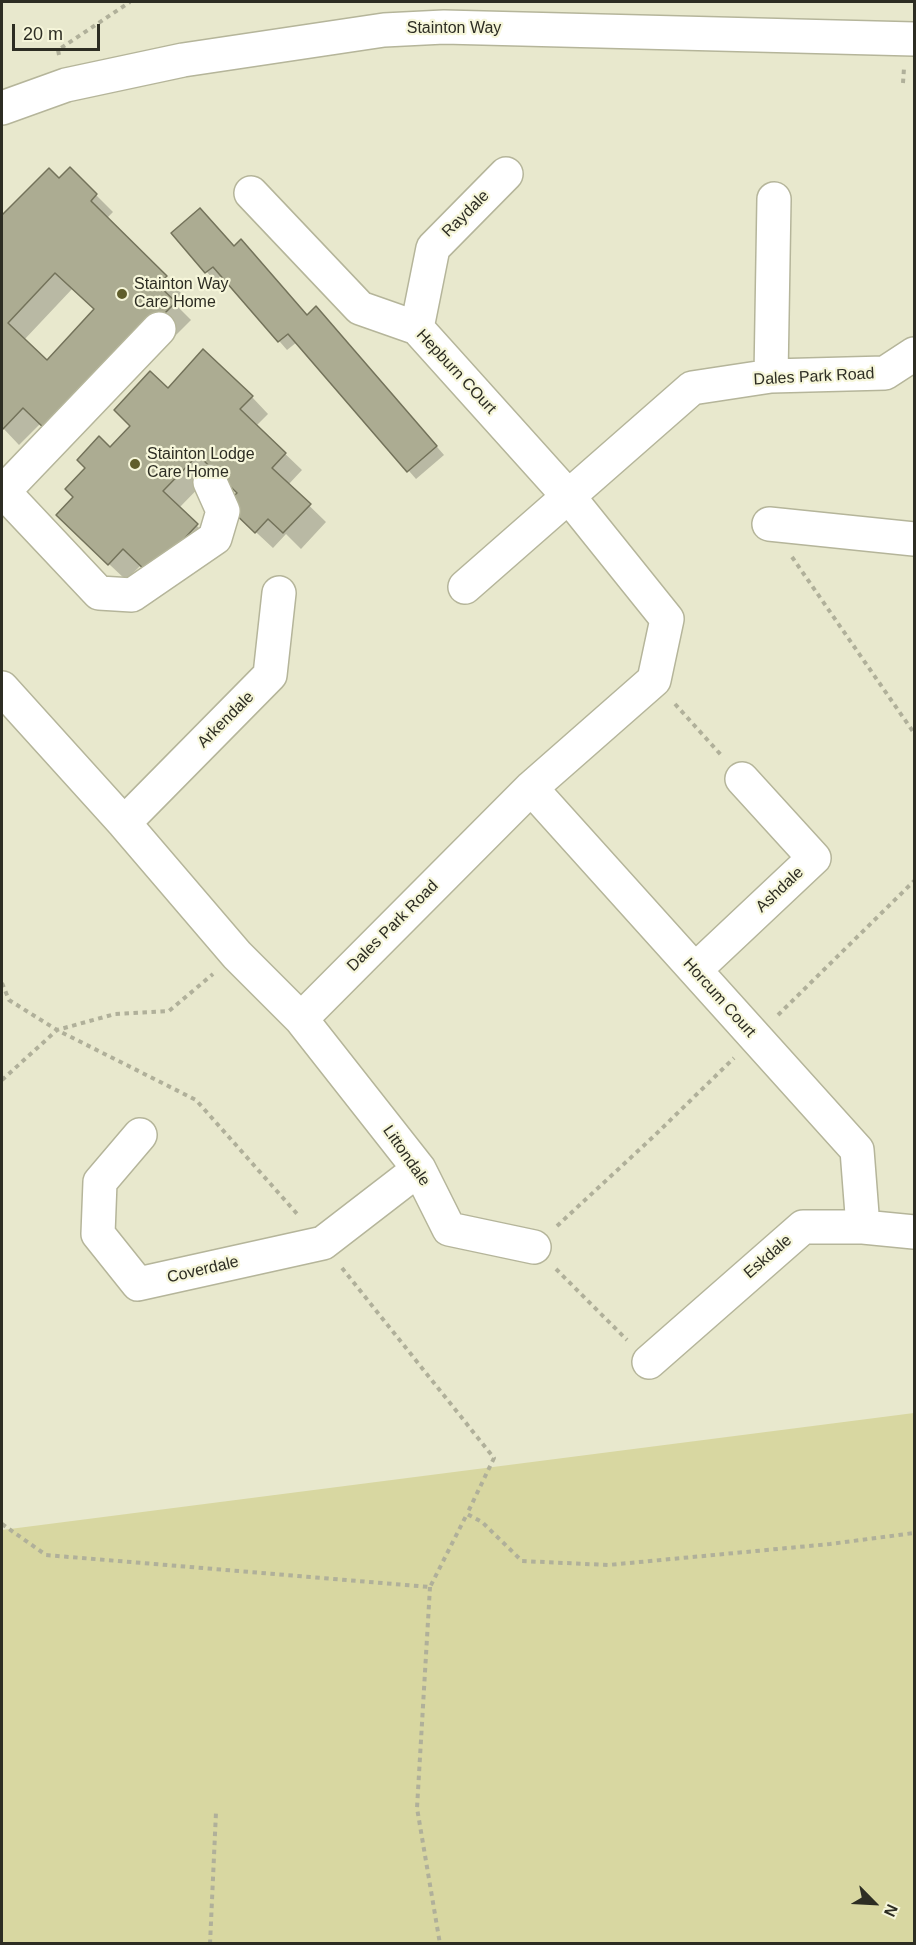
<!DOCTYPE html>
<style>
body{margin:0}
#map{position:relative;width:916px;height:1945px;overflow:hidden;background:#e8e8cd;font-family:Arial,sans-serif}
canvas{display:block}
.frame{position:absolute;inset:0;border:3px solid #2d2d23;pointer-events:none}
.north{position:absolute;left:844px;top:1873px;width:60px;height:60px;-webkit-text-stroke:4px #f6f6da;paint-order:stroke;rotate:114deg;font-size:16px;font-weight:700;line-height:24px;text-align:center;color:#2d2d23}
.north::after{content:'';display:block;margin:auto;width:21px;height:27px;background:#2d2d23;clip-path:polygon(50% 0,100% 100%,50% 72%,0 100%)}
.scale{position:absolute;left:12px;top:24px;width:88px;height:27px;box-sizing:border-box;border:3px solid #2d2d23;border-top:0;padding-left:8px;font-size:18px;line-height:21px;white-space:nowrap;color:#2d2d23;-webkit-text-stroke:4px #f6f6da;paint-order:stroke}
</style>
<div id="map">
<canvas width="916" height="1945"></canvas>
<div class="frame"></div>
<div class="north">N</div>
<div class="scale">20 m</div>
</div>
<script>
const context = document.querySelector('canvas').getContext('2d');
context.lineJoin = 'round';
function fill(path, color) { context.fillStyle = color; context.fill(path, 'evenodd'); }
const poly = rows => new Path2D(rows.map(r => 'M' + r).join(''));
function stroke(path, color, width, dash) { context.strokeStyle = color; context.lineWidth = width; context.lineCap = dash ? 'butt' : 'round'; context.setLineDash(dash || []); context.stroke(path); }
function label(font, color, halo, rows, align = 'center') {
  context.font = font + ' Arial,sans-serif'; context.lineWidth = 4.5; context.setLineDash([]); context.textBaseline = 'middle'; context.strokeStyle = halo; context.fillStyle = color; for (const [text, x, y, turn = 0] of rows) {
    context.save(); context.translate(x, y); context.rotate((+turn || 0) * Math.PI / 180); context.textAlign = isNaN(turn) ? turn : align; if (halo) context.strokeText(text, 0, 0); context.fillText(text, 0, 0); context.restore();
  }
}
const green = poly([
 [914,1413,914,1943,2,1943,2,1530]
]);
const shadow = poly([
 [70,169,113,212,107,218,182,294,173,302,191,320,64,447,41,423,19,445,2,427,2,217,49,170,59,180],
 [73,288,96,310,47,362,24,340],
 [173,234,234,247,307,316,325,316,444,455,416,479,297,342,287,350,222,275,215,281],
 [168,390,252,397,268,414,256,426,302,470,288,485,326,522,301,549,286,534,273,548,244,521,239,493,215,471,179,508,213,542,141,565,126,580,75,532,75,497,110,449]
]);
const building = poly([
 [70,167,97,194,91,201,167,276,158,285,176,302,47,431,23,408,2,430,2,215,49,168,59,178,70,167],
 [55,273,94,309,47,360,8,323,55,273],
 [200,208,234,246,241,239,307,315,316,306,437,446,407,472,288,334,278,342,213,267,205,273,171,233,200,208],
 [203,349,253,396,240,409,286,453,272,468,311,504,283,533,268,519,255,533,225,504,237,493,198,455,163,491,198,524,150,575,123,549,108,565,56,515,73,497,65,489,85,468,77,460,99,436,110,447,130,426,114,410,150,371,168,388,203,349]
]);
const path = poly([
 [59,55,58,50,130,2],
 [903,83,904,68],
 [792,557,914,733],
 [675,704,722,756],
 [2,983,9,1000,57,1030,196,1100,299,1216],
 [778,1015,914,881],
 [2,1080,57,1030,115,1014,169,1011,213,974],
 [557,1226,653,1137,734,1058],
 [342,1268,494,1458,467,1514],
 [556,1269,627,1340],
 [2,1524,46,1555,430,1587,467,1514,482,1522,522,1561,608,1565,830,1544,914,1533],
 [430,1587,417,1808,440,1944],
 [210,1944,216,1812]
]);
const minor = poly([
 [2,108,66,85,183,60,384,30,444,27,914,39],
 [417,328,433,248,506,174],
 [771,376,774,199],
 [2,490,99,593,132,595,215,538,223,511,210,482],
 [3,492,159,329],
 [769,524,914,539],
 [465,587,692,388,771,376,885,373,914,354],
 [2,688,124,823,237,955,301,1019,531,788,654,680,667,619,569,497,417,328,360,308,251,193],
 [531,788,857,1150,863,1227],
 [124,823,270,675,279,593],
 [695,970,814,858,742,779],
 [301,1019,419,1169,449,1229,534,1247],
 [140,1135,100,1182,98,1234,138,1284,323,1243,419,1169],
 [649,1362,803,1227,863,1227,914,1232]
]);
const markers = [
 [122,294,6,"#605e2b"],
 [135,464,6,"#605e2b"]
];
const streetNames = [
 ["Stainton Way",454,29],
 ["Raydale",466,214,-45],
 ["Hepburn COurt",456,372,47],
 ["Dales Park Road",814,377,-3],
 ["Arkendale",226,720,-45],
 ["Ashdale",780,890,-43],
 ["Dales Park Road",393,926,-45],
 ["Horcum Court",719,998,48],
 ["Littondale",406,1156,55],
 ["Eskdale",768,1257,-41],
 ["Coverdale",203,1270,-13]
];
const poiNames = [
 ["Stainton Way",134,285],
 ["Care Home",134,303],
 ["Stainton Lodge",147,455],
 ["Care Home",147,473]
];
fill(green, '#d8d7a1');
fill(shadow, '#0003');
fill(building, '#acac92');
stroke(building, '#73725a', 1.5);
stroke(minor, '#b5b59a', 36);
stroke(path, '#b0b09a', 4, [4.5, 4.5]);
stroke(minor, '#fff', 33);
for (const [x, y, r, color] of markers) { const dot = new Path2D(); dot.arc(x, y, r, 0, 2 * Math.PI); context.fillStyle = color; context.fill(dot); stroke(dot, '#f6f6da', 2); }
label('16px', '#2d2d23', '#f6f6da', streetNames);
label('16px', '#2d2d23', '#f6f6da', poiNames, 'left');
</script>
